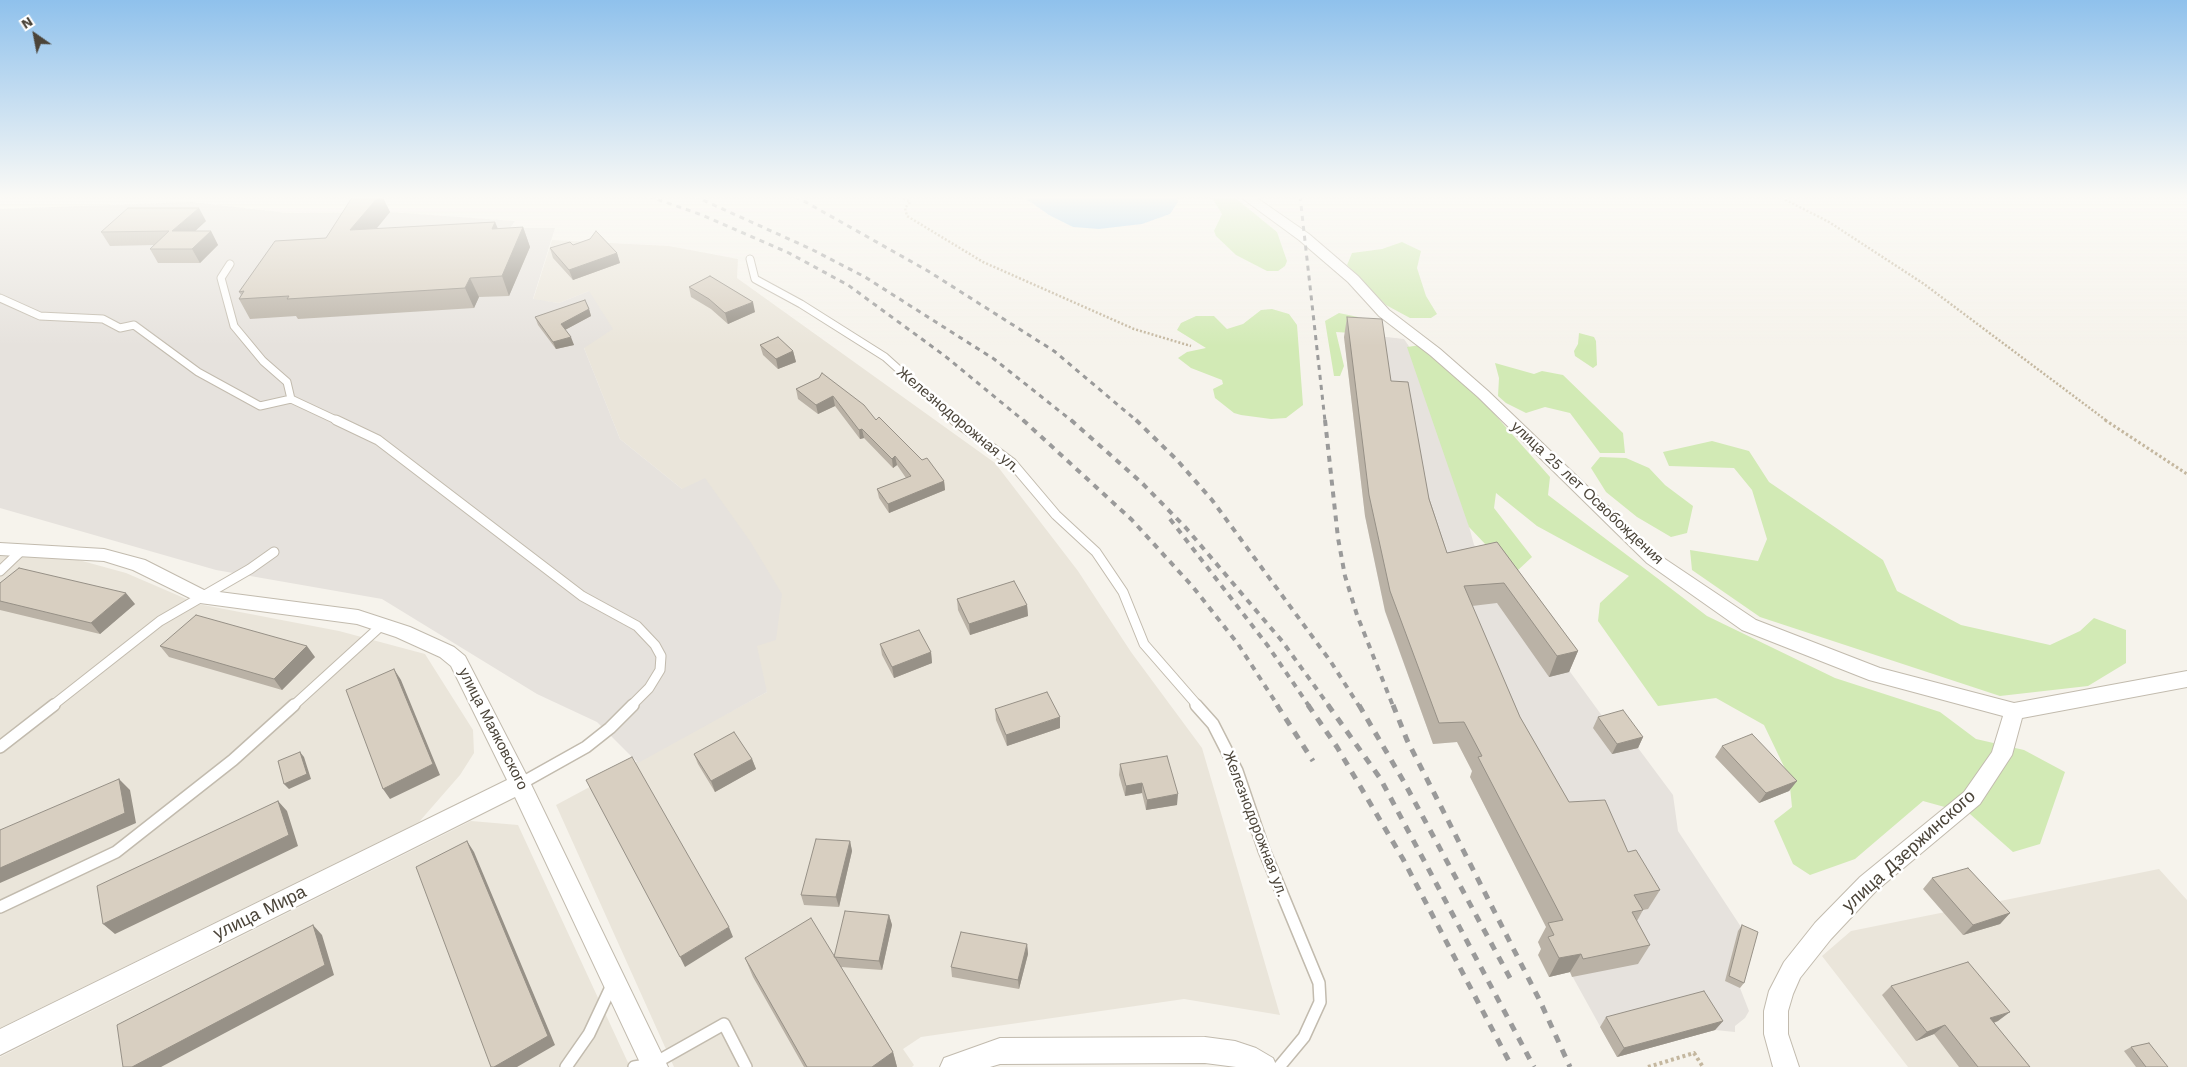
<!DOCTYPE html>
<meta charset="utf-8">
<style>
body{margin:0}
#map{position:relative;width:2187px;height:1067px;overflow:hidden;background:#f6f3ec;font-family:"Work Sans",sans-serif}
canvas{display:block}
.north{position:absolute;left:10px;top:10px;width:50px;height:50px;-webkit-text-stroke:4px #fff;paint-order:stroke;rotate:327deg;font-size:14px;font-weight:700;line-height:20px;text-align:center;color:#4b4439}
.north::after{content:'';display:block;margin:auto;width:18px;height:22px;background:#4b4439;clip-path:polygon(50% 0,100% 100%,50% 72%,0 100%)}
</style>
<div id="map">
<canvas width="2187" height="1067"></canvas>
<div class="north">N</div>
</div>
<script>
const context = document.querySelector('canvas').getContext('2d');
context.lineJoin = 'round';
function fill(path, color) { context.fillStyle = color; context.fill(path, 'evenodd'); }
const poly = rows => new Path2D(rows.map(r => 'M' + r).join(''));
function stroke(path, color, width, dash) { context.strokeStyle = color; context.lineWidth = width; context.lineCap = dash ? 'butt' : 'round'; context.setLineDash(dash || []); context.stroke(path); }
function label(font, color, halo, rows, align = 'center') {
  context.font = font + ' "Work Sans",sans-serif'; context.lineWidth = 5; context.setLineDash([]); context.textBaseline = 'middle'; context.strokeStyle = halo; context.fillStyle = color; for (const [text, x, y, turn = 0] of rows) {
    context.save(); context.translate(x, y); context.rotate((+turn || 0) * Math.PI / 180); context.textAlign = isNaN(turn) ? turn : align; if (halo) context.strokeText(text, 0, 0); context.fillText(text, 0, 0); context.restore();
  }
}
const residential = poly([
 [552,240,669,246,738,259,737,278,995,463,1078,571,1131,652,1202,748,1280,1015,1184,999,921,1037,903,1049,914,1065,912,1067,674,1067,556,805,767,692,682,489,620,439,584,348,589,291,559,303,533,300],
 [0,551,75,559,126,573,198,604,339,631,425,654,473,730,474,753,460,775,419,822,0,1028],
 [471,821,518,825,630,1067,0,1067,0,1057],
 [2159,869,2187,900,2187,1067,1908,1067,1822,956,1851,931]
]);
const industrial = poly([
 [192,202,288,213,390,212,515,221,510,228,555,228,533,299,559,303,589,291,613,329,584,348,620,439,682,489,705,478,750,541,782,594,776,640,757,646,767,692,638,763,597,722,537,694,382,599,216,570,0,508,0,209],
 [1378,336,1404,339,1429,376,1474,545,1491,563,1608,724,1618,721,1673,795,1678,831,1745,933,1740,988,1749,1011,1745,1018,1735,1026,1735,1032,1715,1030,1617,1057,1570,972,1549,977,1544,954,1538,942,1553,939,1470,777,1475,776,1457,742,1433,744,1385,612,1365,516,1344,337]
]);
const green = poly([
 [1211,196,1233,196,1277,232,1287,261,1285,266,1278,271,1267,271,1236,255,1216,236,1214,231,1222,214],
 [1402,242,1421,251,1417,268,1426,296,1437,314,1431,318,1410,318,1386,305,1347,265,1352,253,1382,249],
 [1272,309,1289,314,1297,325,1303,405,1286,418,1271,419,1241,415,1234,413,1215,398,1213,389,1223,384,1222,380,1191,368,1178,358,1187,352,1206,348,1177,330,1181,323,1196,316,1214,316,1227,329,1243,324,1261,310],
 [1339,313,1358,317,1361,330,1352,333,1336,332,1344,366,1340,376,1334,376,1325,321],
 [1579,333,1594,337,1596,341,1597,365,1593,368,1575,356,1574,351,1578,344],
 [1421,345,1489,408,1550,477,1548,495,1707,616,1835,678,1940,712,1976,739,2024,750,2065,772,2040,844,2013,852,1970,814,1923,801,1855,859,1810,875,1793,864,1774,821,1792,807,1789,777,1764,725,1716,698,1658,706,1598,621,1600,603,1629,576,1537,526,1496,493,1494,508,1532,557,1517,571,1504,564,1469,527,1407,347],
 [1495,363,1534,374,1542,371,1563,375,1623,433,1625,453,1600,453,1570,413,1545,407,1526,413,1506,403,1498,396,1499,378],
 [1712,441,1749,451,1769,482,1883,560,1897,591,1961,625,2050,645,2080,631,2094,618,2126,630,2126,663,2088,686,2000,696,1760,617,1692,570,1690,550,1758,561,1767,539,1752,490,1734,468,1669,466,1663,452],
 [1600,457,1626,458,1649,468,1665,485,1693,506,1687,533,1671,537,1637,517,1606,492,1591,468]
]);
const water = poly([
 [1022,196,1177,196,1178,202,1170,214,1142,224,1099,229,1073,227,1049,215]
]);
const pathFar2 = poly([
 [900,196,910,202,905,208,907,216,983,262,1134,329,1191,346],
 [1778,196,1829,222,1924,284,2107,421]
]);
const pathFar1 = poly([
 [2105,420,2187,474]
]);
const path = poly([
 [1648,1067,1694,1053,1703,1067]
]);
const laneFar2 = poly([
 [750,259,755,279,801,304,885,357,956,421],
 [230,264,221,278,234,326,263,361,287,382,291,399,338,421],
 [0,298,40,316,103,319,120,328,134,325,198,372,260,406,291,399]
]);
const laneFar1 = poly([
 [336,420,378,440,582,596,637,626,655,645,661,656,660,670,649,688,631,706],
 [954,420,1012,463,1056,515,1096,552,1123,592,1144,644,1198,706],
 [0,571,22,550],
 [52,706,160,621,250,569,274,552],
 [293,706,382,625]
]);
const lane = poly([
 [1196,705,1213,724,1237,771,1264,850,1319,983,1320,1002,1304,1037,1279,1067],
 [0,747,54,705],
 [520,784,586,747,610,728,633,705],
 [0,907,116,852,233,760,294,705],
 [566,1067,589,1034,612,985],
 [634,1067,653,1064,724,1024,746,1067]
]);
const street = poly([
 [1239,196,1254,196,1309,234,1358,276,1389,310,1440,349,1488,391,1659,555,1756,620,1880,668,2014,703,2187,671,2187,687,2022,718,2012,755,1980,804,1876,891,1831,939,1800,978,1793,994,1788,1011,1788,1034,1799,1067,1773,1067,1764,1034,1764,1011,1769,991,1784,962,1815,923,1860,877,1964,792,1992,752,2003,716,1869,680,1742,630,1647,563,1478,397,1430,355,1379,316,1348,282,1299,240,1239,196],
 [0,543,104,549,145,560,204,590,358,610,410,627,454,647,465,656,528,778,668,1067,642,1067,515,797,0,1055,0,1029,507,780,451,666,440,657,396,637,357,624,200,603,133,570,104,561,0,555,0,543],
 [1205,1037,1235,1041,1256,1048,1273,1058,1277,1067,1236,1067,1205,1063,1000,1064,990,1067,940,1067,944,1058,1000,1038,1205,1037]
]);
const railFar2 = poly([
 [648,196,702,215,787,252,848,285,945,356,1024,421],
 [694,196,811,249,865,277,994,359,1072,421],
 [795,196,928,271,1054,351,1137,421],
 [1300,196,1325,421]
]);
const railFar1 = poly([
 [1023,420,1132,520,1193,587,1238,644,1278,706],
 [1071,420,1142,483,1186,528,1282,641,1329,706],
 [1136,420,1177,460,1212,500,1331,662,1359,706],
 [1325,420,1338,538,1345,576,1357,615,1393,706],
 [1170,519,1268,646,1309,706]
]);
const rail = poly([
 [1277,705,1313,761],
 [1308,705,1337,747,1403,859,1512,1067],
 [1328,705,1380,778,1534,1067],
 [1359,705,1404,782,1510,978],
 [1393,705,1407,740,1540,1001,1570,1067]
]);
const wall = poly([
 [353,196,382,196,390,212,376,229,495,222,498,229,523,227,530,247,509,296,479,297,474,308,298,319,296,316,250,319,239,299,241,295,239,292,326,238],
 [206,221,195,231,211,231,218,245,200,263,158,263,150,249,154,245,110,246,101,232],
 [573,245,617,253,620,263,573,280,553,258,550,248],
 [689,287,755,312,728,324,711,309,691,297],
 [589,309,591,316,565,330,574,345,556,349,538,325,535,317],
 [1347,317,1391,381,1447,553,1497,542,1578,651,1569,672,1549,677,1497,603,1472,606,1520,717,1569,802,1628,852,1660,890,1648,909,1643,910,1637,921,1650,945,1638,964,1572,977,1570,972,1549,977,1538,955,1541,949,1538,942,1546,927,1470,777,1472,771,1457,742,1433,744,1385,611,1365,516,1344,337],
 [760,345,793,351,796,362,778,369,763,355],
 [819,378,876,420,922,460,944,481,945,490,889,513,879,498,877,489,906,478,897,465,893,468,864,438,860,439,835,406,818,414,798,399,796,389],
 [0,583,135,604,100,634,0,610],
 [957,599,1027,605,1028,616,970,635,958,610],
 [880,644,931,652,932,663,894,678,882,655],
 [160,646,315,657,282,690,169,657],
 [995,709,1060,728,1007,746,996,720],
 [1598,717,1643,737,1638,748,1612,754,1593,728],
 [1722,746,1797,781,1789,791,1759,803,1715,757],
 [694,754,752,759,756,769,715,792,698,764],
 [1120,764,1177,805,1146,810,1142,793,1125,796,1119,775],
 [850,841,852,851,839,907,804,905,801,895],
 [1932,878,2010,913,2000,924,1963,935,1923,889],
 [889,915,892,925,882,970,841,967,893,1052,897,1067,804,1067,753,977,745,958,834,956],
 [1742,925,1744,983,1740,988,1725,981,1738,931],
 [1027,944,1028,954,1019,989,952,977,951,967],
 [1891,986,1998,1021,1994,1023,2030,1067,1959,1067,1934,1034,1916,1041,1882,995],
 [1606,1017,1723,1021,1715,1030,1617,1057,1600,1027],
 [2131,1047,2168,1067,2136,1067,2124,1051]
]);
const shadedWall = poly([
 [379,196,382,196,390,212,359,250,350,230],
 [199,208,206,221,180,245,172,231],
 [495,222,503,242,492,229],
 [523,227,530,247,509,296,502,276],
 [211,231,218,245,200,263,192,249],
 [617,253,620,263,573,280,569,270],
 [470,278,479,297,474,308,465,288],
 [753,302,755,312,728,324,725,313],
 [589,309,591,316,563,331,561,324],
 [571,337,574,345,556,349,553,342],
 [793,351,796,362,778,369,776,359],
 [833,396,835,406,818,414,816,405],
 [862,429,864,438,860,439,859,430],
 [895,456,897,465,893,468,892,459],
 [944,481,945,490,889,513,888,504],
 [126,593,135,604,100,634,91,623],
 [1027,605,1028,616,970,635,969,624],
 [307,646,315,657,282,690,274,679],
 [1578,651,1569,672,1549,677,1557,656],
 [931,652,932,663,894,678,892,667],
 [394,669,401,680,440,775,390,799,383,789],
 [1060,717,1060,728,1007,746,1006,735],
 [1643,737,1638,748,1612,754,1617,744],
 [300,752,304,757,311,779,289,789,284,784],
 [752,759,756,769,715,792,711,781],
 [119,779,130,790,136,823,0,883,0,868],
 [1797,781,1789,791,1759,803,1766,793],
 [1142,783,1142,793,1125,796,1126,786],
 [1178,794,1177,805,1146,810,1147,800],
 [278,801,287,811,298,846,115,934,103,924],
 [467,841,474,852,555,1045,517,1067,494,1067],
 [850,841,852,851,839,907,836,897],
 [2010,913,2000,924,1963,935,1973,925],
 [889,915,892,925,882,970,879,961],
 [313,925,322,935,334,975,161,1067,132,1067],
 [729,927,733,937,685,967,680,957],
 [1027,944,1028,954,1019,989,1018,980],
 [1581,954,1570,972,1549,977,1559,958],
 [2010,1012,1998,1021,1979,1027,1990,1018],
 [1723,1021,1715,1030,1617,1057,1624,1048],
 [1945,1025,1934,1034,1916,1041,1927,1032],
 [893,1052,897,1067,872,1067]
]);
const building = poly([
 [353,196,379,196,350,230,495,222,492,229,523,227,502,276,470,278,465,288,287,299,289,296,239,299,244,291,239,292,275,241,326,238,353,196],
 [128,208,199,208,172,231,211,231,192,249,150,249,169,231,101,232,128,208],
 [596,231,617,253,569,270,550,248,570,242,573,245,590,239,596,231],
 [710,276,753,302,725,313,709,299,689,287,710,276],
 [585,300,589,309,561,324,571,337,553,342,535,317,585,300],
 [1347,317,1382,319,1391,381,1408,382,1429,499,1447,553,1497,542,1578,651,1557,656,1504,583,1464,586,1520,717,1569,802,1605,800,1628,852,1636,850,1660,890,1634,895,1643,910,1632,912,1650,945,1583,959,1581,954,1559,958,1548,937,1554,935,1548,923,1563,920,1478,757,1482,756,1464,722,1439,723,1390,591,1369,495,1347,317],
 [778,337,793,351,776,359,760,345,778,337],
 [822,373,864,405,876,420,879,417,922,460,927,458,944,481,888,504,877,489,911,476,895,456,892,459,862,429,859,430,833,396,816,405,796,389,819,378,822,373],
 [19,568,126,593,91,623,0,601,0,583,19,568],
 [1014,581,1027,605,969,624,957,599,1014,581],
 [196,615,307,646,274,679,160,646,196,615],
 [919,630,931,652,892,667,880,644,919,630],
 [394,669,433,764,383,789,346,690,394,669],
 [1047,692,1060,717,1006,735,995,709,1047,692],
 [1623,710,1643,737,1617,744,1598,717,1623,710],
 [734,732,752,759,711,781,694,754,734,732],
 [1752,734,1797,781,1766,793,1722,746,1752,734],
 [300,752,307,774,284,784,278,761,300,752],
 [1167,756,1178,794,1147,800,1142,783,1126,786,1120,764,1167,756],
 [632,757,729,927,680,957,586,780,632,757],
 [119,779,125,813,0,868,0,830,119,779],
 [278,801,289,835,103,924,97,886,278,801],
 [816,839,850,841,836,897,801,895,816,839],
 [467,841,548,1036,494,1067,491,1067,416,867,467,841],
 [1968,868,2010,913,1973,925,1932,878,1968,868],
 [845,911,889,915,879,961,834,957,845,911],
 [811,918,893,1052,872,1067,807,1067,745,958,811,918],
 [313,925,325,965,132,1067,123,1067,117,1025,313,925],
 [1742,925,1758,932,1744,983,1729,976,1742,925],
 [961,932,1027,944,1018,980,951,967,961,932],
 [1968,962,2010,1012,1990,1018,2030,1067,1978,1067,1945,1025,1927,1032,1891,986,1968,962],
 [1704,991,1723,1021,1624,1048,1606,1017,1704,991],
 [2149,1043,2168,1067,2146,1067,2131,1047,2149,1043]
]);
const streetNames = [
 ["Железнодорожная ул.",958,420,40],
 ["улица 25 лет Освобождения",1587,493,43],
 ["улица Маяковского",493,729,63],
 ["Железнодорожная ул.",1255,824,69]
];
const nearStreetnames = [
 ["улица Дзержинского",1909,851,-42],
 ["улица Мира",260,913,-26]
];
fill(residential, '#eae5da');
fill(industrial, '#e6e2dd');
fill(green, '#d2eab5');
fill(water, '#a9d4f2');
stroke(laneFar2, '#c2bbae', 9);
stroke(laneFar1, '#c2bbae', 11);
stroke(lane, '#c2bbae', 14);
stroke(street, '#c2bbae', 2);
stroke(pathFar2, '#c4b79f', 2.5, [2, 2]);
stroke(pathFar1, '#c4b79f', 3, [2.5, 2.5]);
stroke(path, '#c4b79f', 4, [3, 3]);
stroke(laneFar2, '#fff', 7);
stroke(laneFar1, '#fff', 9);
stroke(lane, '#fff', 11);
fill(street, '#fff');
stroke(railFar2, '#9a9a9a', 3, [5, 5]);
stroke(railFar1, '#9a9a9a', 4, [6, 6]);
stroke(rail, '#9a9a9a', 5, [8, 8]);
fill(wall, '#bab2a6');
fill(shadedWall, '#979187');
fill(building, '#d8cfc1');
stroke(building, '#979187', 1);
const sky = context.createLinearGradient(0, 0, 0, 346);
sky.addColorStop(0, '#8fc1ec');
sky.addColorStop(0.57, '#fbfaf6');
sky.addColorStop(1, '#fbfaf600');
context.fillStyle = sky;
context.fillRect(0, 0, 2187, 346);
label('15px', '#4b4439', '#fff', streetNames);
label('18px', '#4b4439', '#fff', nearStreetnames);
</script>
